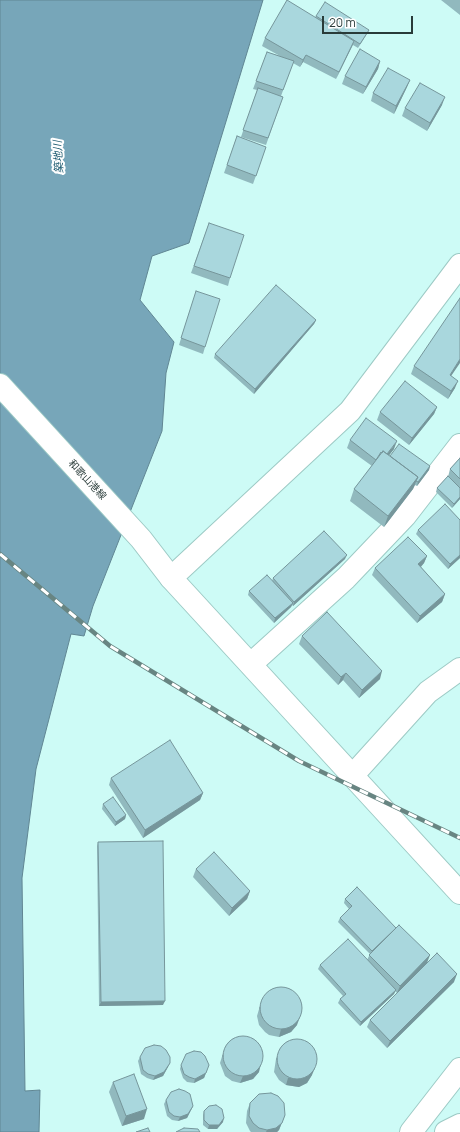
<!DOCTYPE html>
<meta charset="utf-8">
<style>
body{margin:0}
#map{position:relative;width:460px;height:1132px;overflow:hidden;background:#cdfbf6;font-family:Manrope,sans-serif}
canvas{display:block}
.scale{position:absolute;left:322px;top:16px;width:91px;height:18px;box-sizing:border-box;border:2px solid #293b39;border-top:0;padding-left:5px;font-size:12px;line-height:14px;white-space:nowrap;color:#293b39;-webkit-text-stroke:3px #fff;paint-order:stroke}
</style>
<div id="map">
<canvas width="460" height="1132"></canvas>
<div class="scale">20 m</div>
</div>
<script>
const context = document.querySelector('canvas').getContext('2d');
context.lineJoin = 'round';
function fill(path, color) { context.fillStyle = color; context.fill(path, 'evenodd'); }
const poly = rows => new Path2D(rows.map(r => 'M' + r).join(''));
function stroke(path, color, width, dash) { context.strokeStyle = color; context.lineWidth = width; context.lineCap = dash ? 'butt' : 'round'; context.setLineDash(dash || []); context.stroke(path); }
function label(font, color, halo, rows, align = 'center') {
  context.font = font + ' Manrope,"Noto Sans JP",sans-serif'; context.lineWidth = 4; context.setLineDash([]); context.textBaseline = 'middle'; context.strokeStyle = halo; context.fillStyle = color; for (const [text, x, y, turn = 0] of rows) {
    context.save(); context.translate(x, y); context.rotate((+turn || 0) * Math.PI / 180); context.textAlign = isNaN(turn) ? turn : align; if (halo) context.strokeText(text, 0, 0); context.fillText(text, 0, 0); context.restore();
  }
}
const water = poly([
 [0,0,263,0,189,243,152,256,140,300,174,342,166,373,162,431,93,606,84,636,71,634,36,769,22,878,25,1091,40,1090,39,1132,0,1132,0,0]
]);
const minor = poly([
 [251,664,346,578,405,516,460,445],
 [353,775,428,692,460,669]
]);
const tertiary = poly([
 [460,265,350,411,171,578,460,893],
 [411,1132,460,1069],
 [446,1132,460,1125]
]);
const primary = poly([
 [0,385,141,539,171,578]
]);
const rail = poly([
 [0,554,110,646,299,761,460,838]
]);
const wall = poly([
 [441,0,460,0,460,15],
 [316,16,369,30,367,34,358,48,353,45,336,79,303,62,300,67,293,63,281,96,283,97,266,145,241,137,257,90,253,89,267,52,280,56,262,46,265,38,315,17],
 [380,61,378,69,363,94,342,84,345,76],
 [410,80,407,87,394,114,371,101,373,93],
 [442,105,427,131,402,116,405,108],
 [237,136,266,147,253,184,224,173],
 [209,223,230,278,228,286,191,273],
 [196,291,205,347,203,354,179,345],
 [316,320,314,324,254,394,214,358,215,354],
 [414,366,451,376,455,388,448,399,411,374],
 [437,407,434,414,409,445,377,420,380,412],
 [350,440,394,449,389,455,390,456,430,466,429,470,417,486,415,485,413,489,384,527,350,501,354,489,372,466,347,448],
 [460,458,460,499,452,508,436,492,437,488,448,477,450,469],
 [418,530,460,558,448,569,416,534],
 [427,556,424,563,421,567,445,594,442,602,417,623,372,575,375,568],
 [345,559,293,606,292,605,291,607,274,623,248,595,249,591,272,581,273,578],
 [302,636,380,679,359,698,343,680,338,685,299,644],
 [111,778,203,793,200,800,143,838,109,785],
 [103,804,126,815,125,819,115,826,102,809],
 [98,842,163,1005,99,1006,97,846],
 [196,869,250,891,247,899,229,916,193,877],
 [345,899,427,963,454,982,387,1048,367,1027,370,1020,397,993,395,991,394,994,360,1026,338,1003,340,999,343,996,318,969,320,965,367,960,370,954,338,922,340,918,349,909,344,903],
 [262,999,297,1025,291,1032,279,1037,269,1035,265,1032,259,1025,257,1016],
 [225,1047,259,1072,253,1079,240,1083,232,1081,225,1076,220,1063],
 [279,1051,312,1075,307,1083,299,1087,286,1085,279,1080,274,1072,276,1059],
 [140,1057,168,1067,163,1076,153,1080,147,1078,141,1074,138,1061],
 [181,1065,209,1065,204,1078,194,1083,187,1082,183,1078,180,1069],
 [113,1082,144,1119,122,1126,109,1092],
 [166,1100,193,1106,187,1118,178,1121,172,1120,167,1116,164,1104],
 [250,1103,285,1115,279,1130,277,1132,251,1132,250,1131,246,1123,247,1111],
 [204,1111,223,1122,217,1129,208,1129,203,1125,203,1115]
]);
const shadedWall = poly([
 [354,41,351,48,336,79,339,72],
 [306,55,303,62,300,67,303,60],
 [380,61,378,69,363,94,366,87],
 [410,80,407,87,394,114,396,106],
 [445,97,442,105,427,131,430,123],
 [316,320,314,324,254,394,255,389],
 [460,359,460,363,447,382,450,375],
 [458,381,455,388,448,399,451,391],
 [437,407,434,414,409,445,412,438],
 [397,441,394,449,383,463,386,456],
 [430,466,429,470,417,486,418,482],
 [418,477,413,489,384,527,388,516],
 [460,497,460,499,452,508,454,504],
 [347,555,345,559,293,606,294,602],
 [460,555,460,558,448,569,450,564],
 [427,556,424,563,416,572,418,564],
 [445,594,442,602,417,623,420,616],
 [293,603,291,607,274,623,275,618],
 [382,671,380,679,359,698,362,690],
 [346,673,343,680,338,685,341,677],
 [203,793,200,800,143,838,145,830],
 [126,815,125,819,115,826,116,822],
 [250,891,247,899,229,916,232,908],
 [430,955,427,963,397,993,400,986],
 [457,974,454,982,387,1048,390,1041],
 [396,990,394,994,360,1026,361,1022],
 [165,1001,163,1005,99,1006,101,1002],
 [300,1017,297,1025,291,1032,279,1037,281,1029],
 [170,1063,168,1067,163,1076,153,1080,155,1076],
 [261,1064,259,1072,253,1079,240,1083,243,1076],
 [315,1068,312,1075,307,1083,299,1087,286,1085,288,1078],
 [206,1073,204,1078,194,1083,195,1079],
 [193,1106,187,1118,178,1121,180,1117],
 [147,1109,144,1119,122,1126,126,1116],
 [285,1115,279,1130,277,1132,266,1132,267,1130],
 [224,1118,223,1122,217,1129,208,1129,209,1125]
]);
const building = poly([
 [287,0,354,41,339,72,306,55,303,60,265,38,287,0],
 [325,2,369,30,360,44,316,16,325,2],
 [360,49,380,61,366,87,345,76,360,49],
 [267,52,294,61,283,90,256,81,267,52],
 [388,68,410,80,396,106,373,93,388,68],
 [420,83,445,97,430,123,405,108,420,83],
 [258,88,283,97,268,138,243,130,258,88],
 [237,136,266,147,256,176,227,165,237,136],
 [209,223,244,235,230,278,194,266,209,223],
 [276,285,316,320,255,389,215,354,276,285],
 [196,291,220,299,205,347,181,338,196,291],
 [460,298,460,359,450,375,458,381,451,391,414,366,460,298],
 [405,381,437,407,412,438,380,412,405,381],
 [366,418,397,441,387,454,383,451,382,453,381,452,376,460,350,440,366,418],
 [399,444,430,466,418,482,416,481,418,477,390,456,399,444],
 [383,451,418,477,388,516,354,489,383,451],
 [460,458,460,479,450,469,460,458],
 [448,476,460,488,460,497,454,504,437,488,448,476],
 [445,504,460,520,460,555,450,564,418,530,445,504],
 [324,531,347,555,294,602,273,578,324,531],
 [408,537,427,556,418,564,445,594,420,616,375,568,408,537],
 [267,575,293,603,275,618,249,591,267,575],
 [327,612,382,671,362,690,346,673,341,677,302,636,327,612],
 [170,740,203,793,145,830,111,778,170,740],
 [113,797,126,815,116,822,103,804,113,797],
 [163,841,165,1001,101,1002,98,842,163,841],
 [214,852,250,891,232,908,196,869,214,852],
 [357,887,396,928,372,951,340,918,352,906,345,899,357,887],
 [399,925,430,955,400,986,369,955,399,925],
 [348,939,396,990,361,1022,340,999,346,994,320,965,348,939],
 [437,953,457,974,390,1041,370,1020,437,953],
 '260 1008a21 21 0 1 1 42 0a21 21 0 1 1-42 0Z',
 '223 1056a20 20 0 1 1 40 0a20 20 0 1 1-40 0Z',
 '277 1059a20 20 0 1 1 40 0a20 20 0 1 1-40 0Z',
 [154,1045,161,1046,166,1050,170,1057,170,1063,164,1072,155,1076,148,1074,143,1070,140,1057,145,1048,154,1045],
 [194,1051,201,1052,205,1056,209,1065,206,1073,195,1079,189,1077,184,1074,181,1065,186,1054,194,1051],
 [134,1074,147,1109,126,1116,113,1082,134,1074],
 [179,1089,185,1091,190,1094,193,1106,188,1114,180,1117,174,1116,169,1112,166,1100,171,1092,179,1089],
 [271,1093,278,1096,284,1103,285,1115,282,1123,276,1128,267,1130,259,1128,253,1123,249,1116,250,1103,259,1094,271,1093],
 [216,1105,222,1109,224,1118,219,1125,209,1125,204,1120,204,1111,209,1106,216,1105],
 [148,1128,150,1132,136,1132,148,1128],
 [184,1128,198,1129,200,1132,176,1132,184,1128]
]);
const streetNames = [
 ["和歌山港線",87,480,47]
];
const waterNames = [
 ["築地川",59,157,-93]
];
fill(water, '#77a6b9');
stroke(water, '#608693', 1);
stroke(minor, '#9dcac5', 24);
stroke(tertiary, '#9dcac5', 24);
stroke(primary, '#9dcac5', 24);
stroke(minor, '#fff', 22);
stroke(tertiary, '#fff', 22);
stroke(primary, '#fff', 22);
stroke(rail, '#688582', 4.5);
stroke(rail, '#fff', 3, [9]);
fill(wall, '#91b9be');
fill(shadedWall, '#76969b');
fill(building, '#a9d7dd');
stroke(building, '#76969b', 1);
label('10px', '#293b39', '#fff', streetNames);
label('italic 11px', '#1f5c71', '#fff', waterNames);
</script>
